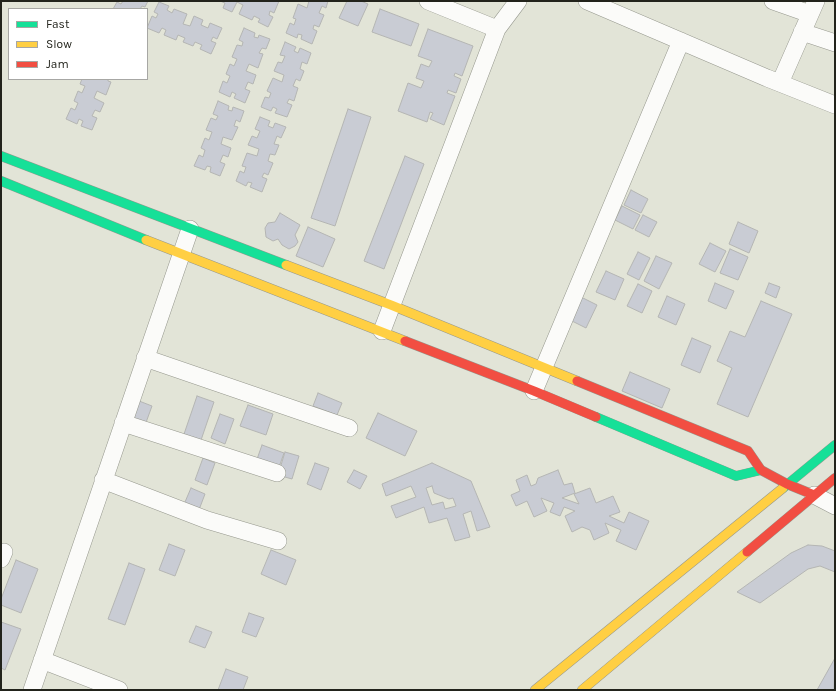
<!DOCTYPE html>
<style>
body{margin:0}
#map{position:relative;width:836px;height:691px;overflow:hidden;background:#e2e4d7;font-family:Karla,sans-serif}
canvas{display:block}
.frame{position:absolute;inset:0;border:2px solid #22231b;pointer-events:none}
.legend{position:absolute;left:8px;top:8px;width:140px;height:72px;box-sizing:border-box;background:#fff;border:1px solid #a7a7a4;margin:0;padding:5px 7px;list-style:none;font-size:12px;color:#22231b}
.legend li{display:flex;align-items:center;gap:8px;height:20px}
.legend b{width:20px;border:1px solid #a7a7a4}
</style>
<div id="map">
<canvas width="836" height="691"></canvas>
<div class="frame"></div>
<ul class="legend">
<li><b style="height:5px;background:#16e098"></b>Fast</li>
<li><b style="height:5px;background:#ffcf43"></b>Slow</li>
<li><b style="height:5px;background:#f24e42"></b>Jam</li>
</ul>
</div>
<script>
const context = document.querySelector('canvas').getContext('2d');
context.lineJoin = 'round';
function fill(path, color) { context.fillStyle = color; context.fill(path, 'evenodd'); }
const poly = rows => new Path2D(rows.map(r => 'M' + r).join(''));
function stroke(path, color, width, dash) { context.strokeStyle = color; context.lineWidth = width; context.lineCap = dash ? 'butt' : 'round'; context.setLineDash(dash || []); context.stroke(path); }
const building = poly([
 [123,1,148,1,145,7,142,6,140,9,113,9,117,2,121,4,123,1],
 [220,1,279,1,274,13,270,11,269,15,273,17,268,27,258,22,260,19,254,16,252,20,239,14,243,5,237,2,232,12,223,8,225,3,220,1],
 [309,1,328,1,326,8,322,6,319,13,324,15,319,27,314,25,313,29,317,31,312,44,301,39,302,35,298,34,297,38,286,33,290,23,294,25,296,19,293,18,298,4,307,8,309,1],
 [347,1,361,1,368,4,358,26,339,18,347,1],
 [159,2,169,6,167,10,172,13,174,9,187,14,183,24,190,26,194,16,203,20,201,25,208,28,210,23,222,28,217,39,213,37,211,41,216,43,211,54,200,49,202,45,195,42,193,46,183,42,185,38,178,35,176,40,164,35,166,30,162,28,159,33,147,28,152,16,156,18,158,14,154,12,159,2],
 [380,9,419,24,411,46,372,32,380,9],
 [244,28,255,33,254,37,258,38,259,35,270,39,266,49,262,48,259,53,263,54,258,68,249,64,246,71,256,75,253,84,248,82,245,89,250,91,245,103,234,98,236,94,232,92,230,97,219,92,223,81,227,83,230,76,226,74,230,64,234,66,237,59,232,57,237,45,242,46,243,42,239,40,244,28],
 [428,29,473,46,462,76,455,73,454,76,461,79,456,93,448,90,447,93,455,96,444,125,430,119,433,113,430,112,427,122,398,111,408,83,421,88,424,81,416,78,421,64,429,67,432,61,418,56,428,29],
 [285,42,296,47,294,51,298,53,300,48,311,53,307,64,302,62,300,69,304,71,300,81,296,79,293,86,298,88,294,101,289,99,287,103,292,105,287,117,275,113,277,109,273,107,271,111,261,107,265,97,269,98,271,93,267,91,273,78,282,82,284,75,274,71,278,62,282,63,285,56,280,55,285,42],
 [82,79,108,79,108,81,111,82,106,95,97,91,94,98,104,103,100,112,95,110,92,116,97,118,92,130,81,126,83,121,79,119,77,124,66,119,71,108,75,110,78,103,74,101,78,91,82,93,85,86,80,84,82,79],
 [218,101,229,106,228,110,232,111,233,107,244,111,240,122,236,120,234,126,238,127,232,140,223,137,221,144,231,148,228,157,223,155,220,162,225,164,220,176,210,172,211,167,207,166,205,170,194,166,199,155,203,157,205,150,201,148,205,138,209,140,212,132,206,130,211,118,216,120,218,116,213,114,218,101],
 [348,109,371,117,335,226,311,218,348,109],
 [260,117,270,121,268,126,273,128,275,123,286,127,281,138,277,136,274,144,279,145,275,155,270,154,268,161,273,163,268,175,264,173,262,177,267,179,262,192,250,187,252,183,248,182,246,186,236,181,240,171,244,173,246,167,242,166,247,153,257,156,259,149,248,145,252,136,257,138,260,131,255,129,260,117],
 [405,156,424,164,384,269,364,261,405,156],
 [631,190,648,199,641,213,624,205,631,190],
 [622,206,640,215,633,229,615,220,622,206],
 [280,213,300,225,295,235,298,242,295,246,289,249,282,245,278,239,273,241,266,237,265,228,268,223,275,222,280,213],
 [643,215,657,222,649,237,635,230,643,215],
 [738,222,758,231,749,253,729,244,738,222],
 [308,227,335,239,323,267,296,256,308,227],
 [710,243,726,251,715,272,699,264,710,243],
 [730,249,748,257,738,280,720,273,730,249],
 [638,252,650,258,639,280,627,274,638,252],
 [656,256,672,263,659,289,644,281,656,256],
 [606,271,624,279,615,300,596,292,606,271],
 [715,283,734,291,726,309,708,301,715,283],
 [769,283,780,287,776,298,765,293,769,283],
 [638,284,652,291,642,313,627,306,638,284],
 [667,296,685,304,676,325,658,317,667,296],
 [581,297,597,305,586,328,570,320,581,297],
 [761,301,792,314,748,417,717,404,732,368,717,361,730,331,745,337,761,301],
 [692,338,711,346,700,373,681,365,692,338],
 [630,372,670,389,662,408,622,391,630,372],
 [318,393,342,403,337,415,313,406,318,393],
 [197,396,214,402,199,446,182,440,197,396],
 [139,401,152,406,144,428,130,424,139,401],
 [248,405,273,414,266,435,240,426,248,405],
 [378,413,417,431,405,456,366,438,378,413],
 [220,414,234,419,225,444,211,438,220,414],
 [262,445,284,453,278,470,256,462,262,445],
 [285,452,299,456,292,479,278,475,285,452],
 [203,458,215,463,207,485,195,480,203,458],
 [315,463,329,468,321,490,307,484,315,463],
 [432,463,471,481,490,527,477,531,471,511,463,514,470,537,455,541,447,518,429,523,424,507,396,518,391,506,416,497,411,486,386,496,382,484,432,463],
 [432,486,434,493,449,499,453,498,456,506,445,509,443,502,432,505,426,488,432,486],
 [354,470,367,476,360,489,347,482,354,470],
 [558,470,564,485,572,483,575,493,562,498,579,504,574,494,590,488,596,503,613,496,620,512,609,516,624,523,629,512,649,521,636,550,616,541,621,530,605,523,609,533,594,540,590,530,582,527,572,532,565,516,575,511,564,507,560,516,550,512,554,503,541,498,547,511,534,517,527,501,516,506,511,495,520,491,516,480,527,475,531,486,536,484,538,478,558,470],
 [191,488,205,494,197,515,182,509,191,488],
 [169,544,185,550,175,576,159,570,169,544],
 [808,545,822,546,835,551,835,572,820,566,808,569,760,603,737,592,791,553,808,545],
 [271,550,296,560,286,585,261,574,271,550],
 [16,560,38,569,21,613,1,605,1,599,16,560],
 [129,563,145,569,125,625,108,619,129,563],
 [249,613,264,618,256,637,242,632,249,613],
 [1,622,21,629,5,670,1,668,1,622],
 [196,626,212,632,205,648,189,642,196,626],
 [835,658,834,690,817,690,835,658],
 [226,669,248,677,243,690,218,690,226,669]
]);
const street = poly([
 [428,1,497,29,518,1],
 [587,1,767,78,835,105],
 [773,1,810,14],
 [802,32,835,43],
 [780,83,816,1],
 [382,331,497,29],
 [145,358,349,428],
 [534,391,681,41],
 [123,423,277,473],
 [103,480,207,520,278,541],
 [814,495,835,506],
 [1,559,4,552],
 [42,660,119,690],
 [32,690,190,229]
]);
const fast = poly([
 [1,156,286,265],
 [1,181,146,240],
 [596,417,736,476,761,470],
 [783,488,835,445]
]);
const slow = poly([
 [146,240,405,341],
 [286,265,391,305,577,381],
 [535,690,783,488],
 [582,690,747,552]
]);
const jam = poly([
 [405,341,534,391,596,417],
 [577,381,748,451,761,470,787,484,814,495],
 [747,552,835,478]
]);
fill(building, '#c9ccd4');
stroke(building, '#b4b5b3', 1);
stroke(street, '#96988e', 18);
stroke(fast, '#96988e', 10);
stroke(slow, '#96988e', 10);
stroke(jam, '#96988e', 10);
stroke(street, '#fbfbf9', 17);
stroke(fast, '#16e098', 9);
stroke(slow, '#ffcf43', 9);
stroke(jam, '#f24e42', 9);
</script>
